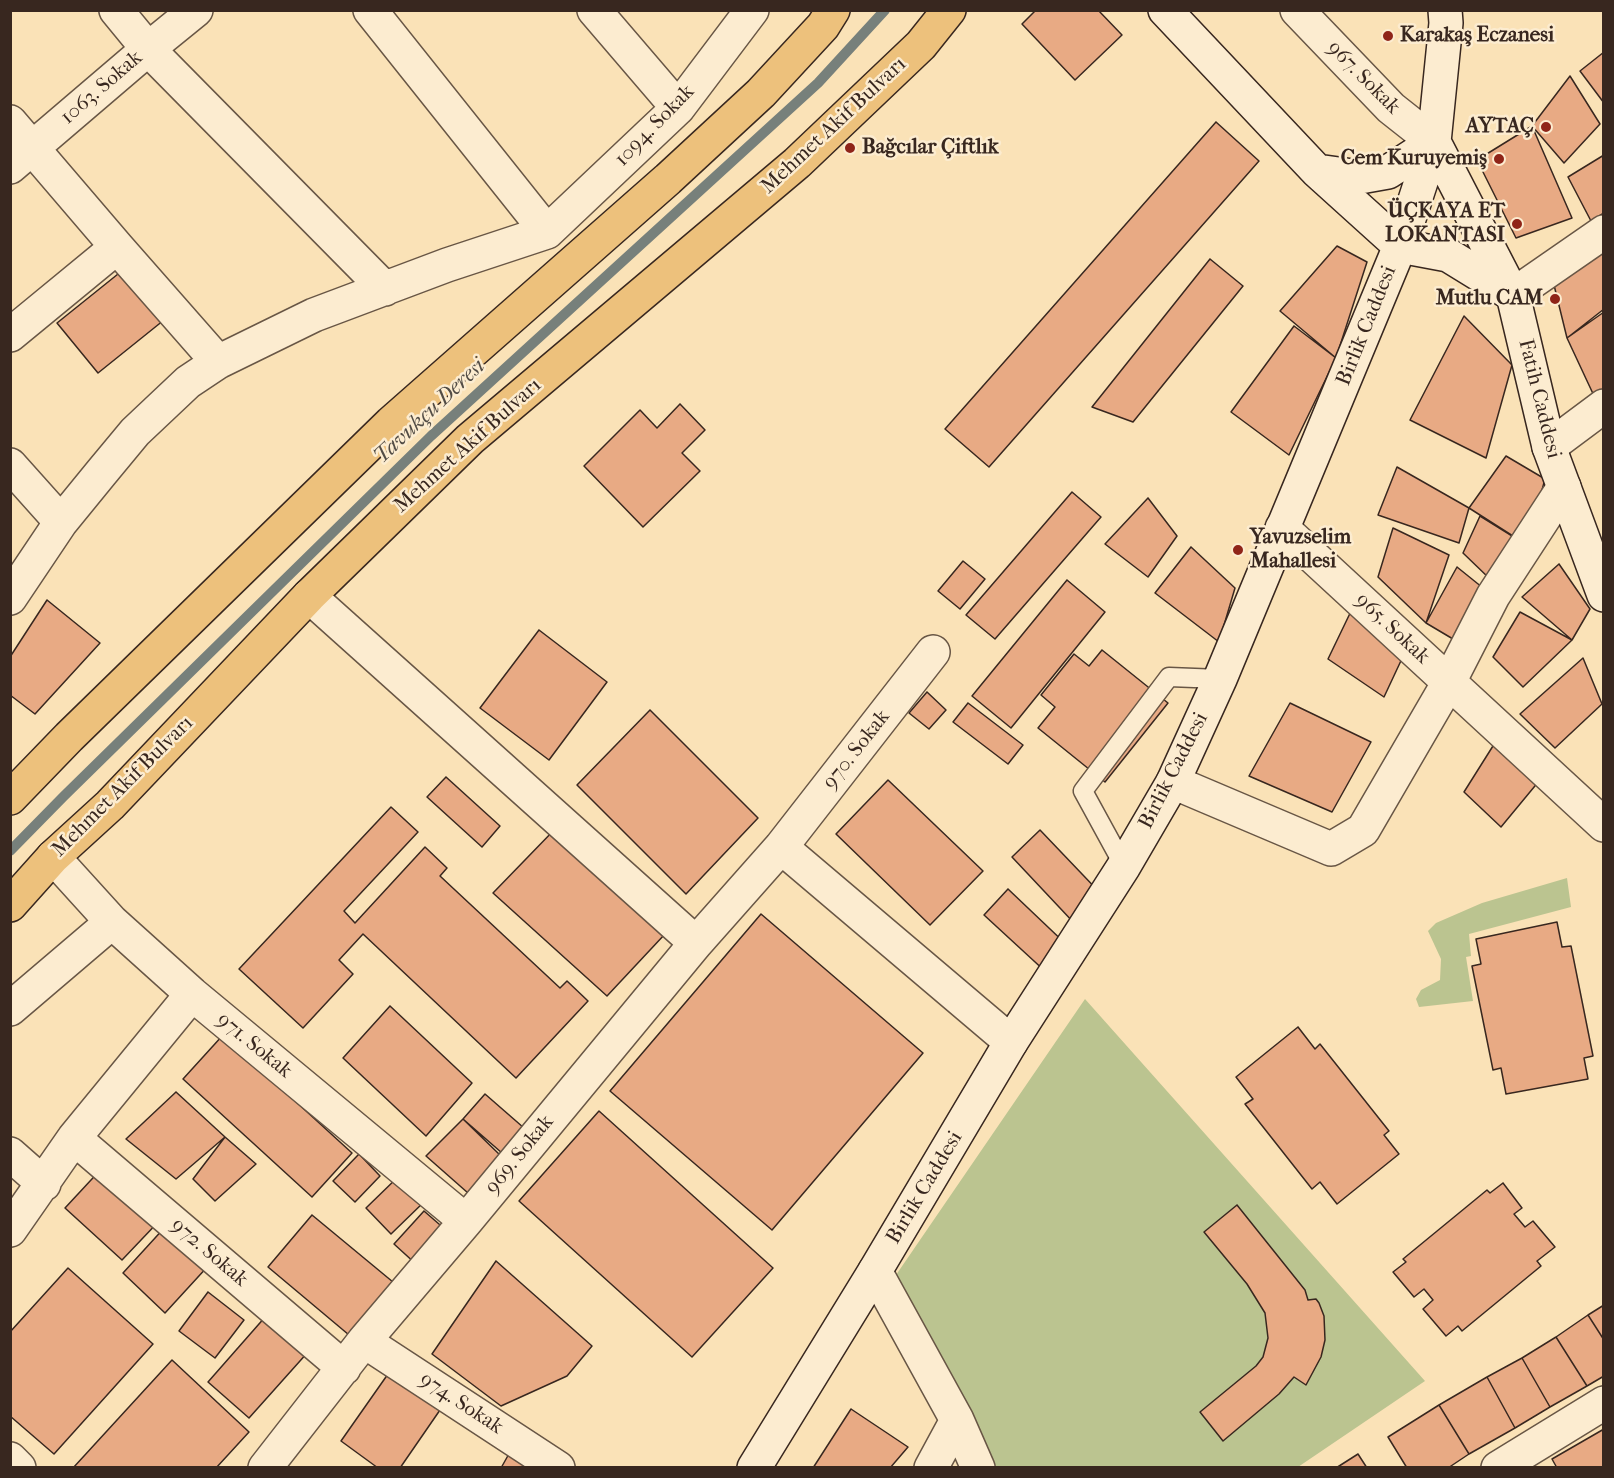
<!DOCTYPE html>
<meta charset="utf-8">
<style>
body{margin:0}
#map{position:relative;width:1614px;height:1478px;overflow:hidden;background:#fae2b7;font-family:"IM FELL French Canon",serif}
canvas{display:block}
.frame{position:absolute;inset:0;border:12px solid #38271f;pointer-events:none}
</style>
<div id="map">
<canvas width="1614" height="1478"></canvas>
<div class="frame"></div>
</div>
<script>
const context = document.querySelector('canvas').getContext('2d');
context.lineJoin = 'round';
function fill(path, color) { context.fillStyle = color; context.fill(path, 'evenodd'); }
const poly = rows => new Path2D(rows.map(r => 'M' + r).join(''));
function stroke(path, color, width, dash) { context.strokeStyle = color; context.lineWidth = width; context.lineCap = dash ? 'butt' : 'round'; context.setLineDash(dash || []); context.stroke(path); }
function label(font, color, halo, rows, align = 'center') {
  context.font = font + ' "IM FELL French Canon",serif'; context.lineWidth = 5; context.setLineDash([]); context.textBaseline = 'middle'; context.strokeStyle = halo; context.fillStyle = color; for (const [text, x, y, turn = 0] of rows) {
    context.save(); context.translate(x, y); context.rotate((+turn || 0) * Math.PI / 180); context.textAlign = isNaN(turn) ? turn : align; if (halo) context.strokeText(text, 0, 0); context.fillText(text, 0, 0); context.restore();
  }
}
const green = poly([
 [1567,878,1571,907,1469,934,1471,956,1466,957,1473,1001,1419,1007,1416,999,1421,990,1440,980,1441,959,1428,931,1436,923,1482,903],
 [1085,999,1425,1381,1298,1467,994,1467,896,1275]
]);
const stream = poly([
 [10,851,64,796,431,436,818,83,885,10]
]);
const building = poly([
 [1036,10,1098,10,1122,35,1075,80,1022,24,1036,10],
 [1604,52,1604,103,1580,71,1604,52],
 [1570,76,1600,124,1564,163,1532,126,1570,76],
 [1216,122,1259,161,989,467,945,429,1216,122],
 [1532,126,1572,218,1516,238,1477,160,1532,126],
 [1604,155,1604,213,1591,221,1568,177,1604,155],
 [1604,245,1604,309,1567,338,1554,285,1604,245],
 [1337,246,1367,262,1336,358,1280,311,1337,246],
 [1210,259,1243,286,1133,422,1092,407,1210,259],
 [123,270,164,320,98,373,57,323,123,270],
 [1604,312,1604,392,1595,398,1567,338,1604,312],
 [1464,316,1512,365,1486,458,1410,420,1464,316],
 [1294,326,1336,358,1289,455,1231,412,1294,326],
 [680,404,705,430,682,453,700,471,643,527,584,466,640,410,657,428,680,404],
 [1506,456,1545,479,1527,545,1469,508,1506,456],
 [1397,467,1469,508,1459,543,1378,515,1397,467],
 [1072,492,1101,517,995,639,966,615,1072,492],
 [1148,498,1177,536,1148,577,1105,544,1148,498],
 [1480,516,1517,539,1490,579,1463,553,1480,516],
 [1393,528,1449,555,1426,623,1378,577,1393,528],
 [1191,547,1235,588,1219,642,1155,593,1191,547],
 [963,561,985,579,960,609,938,591,963,561],
 [1559,564,1590,609,1572,640,1522,597,1559,564],
 [1457,567,1493,596,1453,639,1426,623,1457,567],
 [1067,580,1105,612,1011,728,972,696,1067,580],
 [47,600,100,643,35,714,10,695,10,657,47,600],
 [1354,605,1406,650,1384,697,1328,659,1354,605],
 [1520,612,1572,640,1523,687,1493,657,1520,612],
 [539,630,607,682,549,760,480,708,539,630],
 [1102,650,1168,703,1105,782,1038,728,1055,707,1041,695,1074,654,1089,666,1102,650],
 [1583,658,1602,704,1555,748,1520,714,1583,658],
 [927,692,946,710,929,729,909,713,927,692],
 [968,703,1023,745,1008,764,953,722,968,703],
 [1290,703,1371,742,1332,812,1249,776,1290,703],
 [650,710,758,818,686,894,577,785,650,710],
 [1498,738,1544,775,1501,827,1464,792,1498,738],
 [446,777,500,826,482,847,427,797,446,777],
 [888,780,983,871,930,925,836,834,888,780],
 [391,807,418,832,344,911,355,923,425,847,447,868,440,876,560,988,567,981,588,1001,516,1078,363,934,339,960,353,974,303,1028,239,969,391,807],
 [556,828,665,934,607,996,493,893,556,828],
 [1040,830,1103,896,1075,924,1012,857,1040,830],
 [1008,889,1070,948,1047,973,984,915,1008,889],
 [761,914,923,1053,772,1230,610,1091,761,914],
 [1557,922,1562,947,1571,946,1593,1056,1584,1058,1588,1079,1506,1094,1501,1068,1493,1070,1472,966,1481,964,1476,939,1557,922],
 [390,1006,472,1083,426,1136,343,1058,390,1006],
 [1298,1027,1315,1049,1320,1044,1389,1131,1384,1135,1399,1154,1337,1204,1320,1182,1312,1189,1245,1104,1253,1099,1236,1077,1298,1027],
 [223,1035,352,1153,312,1197,183,1079,223,1035],
 [176,1092,225,1137,176,1179,126,1139,176,1092],
 [485,1094,524,1128,502,1153,463,1119,485,1094],
 [599,1111,773,1268,692,1357,519,1201,599,1111],
 [463,1119,501,1156,468,1193,426,1156,463,1119],
 [225,1137,256,1164,215,1201,193,1179,225,1137],
 [359,1154,380,1176,355,1202,333,1181,359,1154],
 [104,1166,161,1219,122,1260,65,1208,104,1166],
 [401,1174,426,1200,391,1234,366,1208,401,1174],
 [1503,1183,1522,1208,1514,1214,1525,1227,1533,1221,1555,1247,1537,1261,1541,1266,1462,1331,1458,1326,1446,1336,1423,1309,1433,1300,1424,1289,1414,1297,1393,1272,1406,1262,1403,1259,1487,1190,1490,1193,1503,1183],
 [1237,1205,1305,1290,1308,1300,1316,1299,1319,1303,1324,1316,1325,1340,1321,1357,1306,1385,1294,1377,1279,1394,1223,1441,1200,1412,1256,1366,1263,1357,1268,1338,1265,1313,1247,1284,1204,1232,1237,1205],
 [424,1211,447,1231,417,1265,394,1244,424,1211],
 [312,1215,399,1287,355,1340,268,1267,312,1215],
 [166,1226,209,1265,165,1313,123,1273,166,1226],
 [496,1261,592,1346,567,1376,501,1406,432,1354,496,1261],
 [68,1268,153,1344,54,1454,10,1416,10,1332,68,1268],
 [208,1292,244,1320,215,1358,179,1331,208,1292],
 [1604,1305,1604,1340,1588,1315,1604,1305],
 [1588,1315,1604,1340,1604,1376,1587,1386,1556,1337,1588,1315],
 [266,1316,308,1352,249,1418,208,1382,266,1316],
 [1556,1337,1587,1386,1550,1407,1522,1358,1556,1337],
 [1522,1358,1550,1407,1515,1428,1487,1377,1522,1358],
 [172,1360,249,1432,216,1468,73,1468,172,1360],
 [388,1374,440,1410,400,1468,378,1468,341,1441,388,1374],
 [1487,1377,1515,1428,1469,1454,1439,1405,1487,1377],
 [1439,1405,1469,1454,1448,1468,1407,1468,1388,1437,1439,1405],
 [851,1409,908,1447,890,1468,813,1468,851,1409],
 [1604,1429,1604,1468,1557,1468,1552,1459,1604,1429],
 [510,1452,536,1468,501,1468,510,1452],
 [1358,1454,1367,1468,1336,1468,1358,1454]
]);
const service = poly([
 [1124,866,1083,791,1169,677,1220,679]
]);
const minor = poly([
 [116,10,148,49,385,289],
 [370,10,547,232],
 [594,10,678,108],
 [1297,10,1391,108,1434,142],
 [10,122,117,247,218,362],
 [10,167,148,49,196,10],
 [1513,295,1604,232],
 [10,335,117,247],
 [1549,447,1604,406],
 [10,465,61,522],
 [1282,528,1604,825],
 [309,596,696,943],
 [10,598,61,522,101,473,135,432,188,382,218,362,314,315,447,265,547,232,678,108,752,10],
 [1173,782,1331,849,1363,830,1449,682,1493,596,1564,487],
 [781,847,1011,1042],
 [53,857,112,922,192,994,466,1221],
 [10,1009,112,922],
 [74,1138,344,1368],
 [10,1154,44,1184],
 [10,1230,74,1138,192,994],
 [875,1271,957,1420,978,1468],
 [364,1341,558,1468],
 [10,1459,19,1468],
 [265,1468,364,1341,466,1221,696,943,781,847,933,652],
 [931,1468,957,1420],
 [1498,1468,1604,1403]
]);
const secondary = poly([
 [1165,10,1317,171,1400,246,1448,255,1513,295],
 [1317,171,1360,177,1388,172,1434,142,1513,295,1549,447,1604,595],
 [754,1468,875,1271,1011,1042,1124,866,1173,782,1220,679,1400,246,1434,142,1446,23,1445,10]
]);
const primary = poly([
 [10,798,69,737,391,423,668,179,761,93,823,26,833,10],
 [10,905,53,857,110,805,309,596,470,439,797,163,921,45,949,10]
]);
const markers = [
 [1388,36,6,"#8f2418"],
 [1546,127,6,"#8f2418"],
 [850,148,6,"#8f2418"],
 [1499,159,6,"#8f2418"],
 [1517,224,6,"#8f2418"],
 [1555,299,6,"#8f2418"],
 [1238,550,6,"#8f2418"]
];
const poiNames = [
 ["Karakaş Eczanesi",1400,36,"left"],
 ["AYTAÇ",1534,127],
 ["Bağcılar Çiftlık",862,148,"left"],
 ["Cem Kuruyemiş",1487,159],
 ["ÜÇKAYA ET",1505,212],
 ["LOKANTASI",1505,236],
 ["Mutlu CAM",1543,299],
 ["Yavuzselim",1250,538,"left"],
 ["Mahallesi",1250,562,"left"]
];
const streetNames = [
 ["967. Sokak",1363,78,45],
 ["1063. Sokak",102,88,-41],
 ["1094. Sokak",655,126,-46],
 ["Mehmet Akif Bulvarı",834,126,-43],
 ["Birlik Caddesi",1367,326,-68],
 ["Fatih Caddesi",1539,399,76],
 ["Mehmet Akif Bulvarı",468,446,-42],
 ["965. Sokak",1392,629,43],
 ["970. Sokak",857,750,-52],
 ["Birlik Caddesi",1174,771,-63],
 ["Mehmet Akif Bulvarı",123,787,-45],
 ["971. Sokak",254,1046,39],
 ["969. Sokak",520,1155,-51],
 ["Birlik Caddesi",925,1188,-59],
 ["972. Sokak",209,1253,40],
 ["974. Sokak",461,1404,33]
];
const waterNames = [
 ["Tavukçu Deresi",430,412,-43]
];
fill(green, '#bbc490');
stroke(stream, '#77807b', 10);
fill(building, '#e8aa84');
stroke(building, '#38271f', 1.5);
stroke(service, '#685645', 21);
stroke(minor, '#685645', 36);
stroke(secondary, '#38271f', 36);
stroke(primary, '#38271f', 36);
stroke(service, '#fcecd0', 18);
stroke(minor, '#fcecd0', 33);
stroke(secondary, '#fcecd0', 33);
stroke(primary, '#edc17c', 33);
for (const [x, y, r, color] of markers) { const dot = new Path2D(); dot.arc(x, y, r, 0, 2 * Math.PI); context.fillStyle = color; context.fill(dot); stroke(dot, '#fcecd0', 2); }
label('bold 21px', '#38271f', '#fcecd0', poiNames, 'right');
label('21px', '#38271f', '#fcecd0', streetNames);
label('italic 22px', '#524c45', '#fcecd0', waterNames);
</script>
